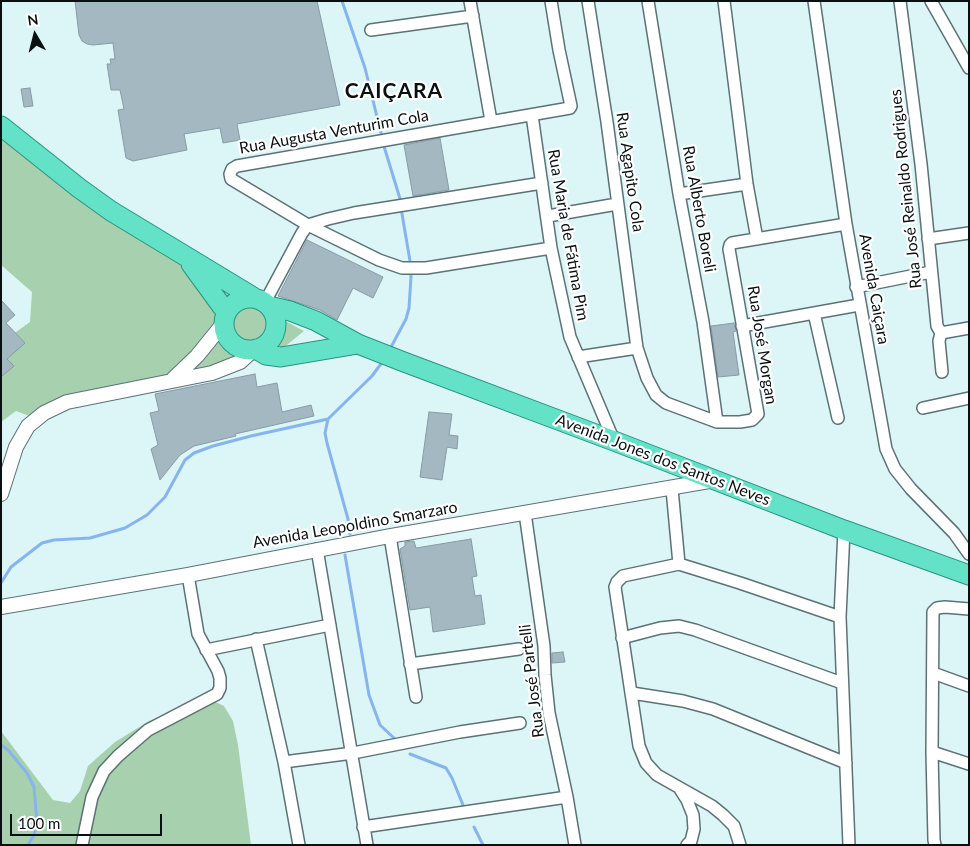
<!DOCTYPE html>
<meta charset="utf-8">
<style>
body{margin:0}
#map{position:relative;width:970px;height:846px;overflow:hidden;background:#dcf5f7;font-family:Lato,sans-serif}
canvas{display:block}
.frame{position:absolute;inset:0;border:2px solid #081011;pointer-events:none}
.north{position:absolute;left:10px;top:10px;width:50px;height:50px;-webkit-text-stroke:4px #fff;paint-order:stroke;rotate:352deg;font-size:14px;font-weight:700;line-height:20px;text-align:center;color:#081011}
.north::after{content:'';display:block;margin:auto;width:18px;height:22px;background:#081011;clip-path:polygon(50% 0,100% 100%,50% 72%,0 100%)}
.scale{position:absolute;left:10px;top:814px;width:152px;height:22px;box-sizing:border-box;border:2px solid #081011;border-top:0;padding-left:6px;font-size:15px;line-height:18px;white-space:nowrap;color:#081011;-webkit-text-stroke:4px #fff;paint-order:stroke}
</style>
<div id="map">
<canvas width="970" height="846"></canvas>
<div class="frame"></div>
<div class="north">N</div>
<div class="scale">100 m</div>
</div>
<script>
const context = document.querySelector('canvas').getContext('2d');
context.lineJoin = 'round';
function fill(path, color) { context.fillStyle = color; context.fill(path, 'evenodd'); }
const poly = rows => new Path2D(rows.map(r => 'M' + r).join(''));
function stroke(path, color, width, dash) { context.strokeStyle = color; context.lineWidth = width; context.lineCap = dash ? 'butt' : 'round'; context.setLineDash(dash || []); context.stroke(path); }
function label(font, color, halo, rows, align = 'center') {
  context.font = font + ' Lato,sans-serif'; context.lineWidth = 4.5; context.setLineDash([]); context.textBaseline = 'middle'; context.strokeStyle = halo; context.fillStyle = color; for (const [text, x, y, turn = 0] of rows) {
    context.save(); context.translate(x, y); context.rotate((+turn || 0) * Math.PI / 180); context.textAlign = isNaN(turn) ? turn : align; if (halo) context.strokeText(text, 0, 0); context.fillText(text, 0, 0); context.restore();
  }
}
const green = poly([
 [1,138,229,291,304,331,272,357,201,372,32,417,16,411,1,422,1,347,16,332,30,322,32,292,1,265],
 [211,700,224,706,233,721,238,745,251,845,1,845,1,731,53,800,70,803,80,791,88,766,115,742,149,721,186,706]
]);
const stream = poly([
 [342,1,365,68,382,137],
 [383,143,401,202],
 [390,349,406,319,409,308,411,277,410,261,401,208],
 [328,419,325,433,327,443,348,519,350,534],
 [345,555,369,695,380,725,394,738],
 [1,583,11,567,42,543,54,540,90,538,125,528,147,515,165,497,185,460,194,453,213,446,251,436,328,419,372,376,383,361],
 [1,745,8,750,27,773,34,787,37,822,34,835,28,845],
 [410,754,446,768,452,778,463,805],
 [474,827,483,845]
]);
const building = poly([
 [75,1,317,1,340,105,237,124,240,140,223,143,220,128,184,134,187,150,133,161,126,158,118,110,124,109,120,90,111,90,107,64,111,64,110,59,115,59,113,43,93,45,87,44,82,41,79,35,75,1],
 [30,88,33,106,24,107,21,89,30,88],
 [440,138,449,190,413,196,404,145,440,138],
 [307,240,383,277,373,298,353,288,337,320,320,310,278,296,307,240],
 [1,300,15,315,6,323,25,343,7,359,14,366,1,377,1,300],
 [734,323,736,331,733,332,739,375,718,377,711,326,734,323],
 [255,374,257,387,277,383,282,412,311,405,314,416,235,434,236,436,194,446,180,455,160,480,151,449,158,445,150,413,159,411,155,394,255,374],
 [429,412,452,414,449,435,458,436,457,449,447,447,442,480,420,477,429,412],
 [471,539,477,576,472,577,475,596,481,595,485,624,433,632,430,607,410,610,400,549,405,546,405,542,414,541,416,548,471,539],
 [563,652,565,662,552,663,552,653,563,652]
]);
const minor = poly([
 [470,1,491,121],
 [551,1,559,50,571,106,570,108,237,166,232,169,230,174,231,179,308,225,379,260,402,268,426,268,551,248],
 [588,1,607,122,637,348,647,378,656,395,666,403,717,422,740,422,752,420,758,414,729,249,730,245,732,243,846,224],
 [648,1,679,194,703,322,717,422],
 [724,1,747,184,757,239],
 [814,1,846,224,886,449,895,469,911,489,954,533,969,554],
 [900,1,921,164,937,326,941,333,939,341,942,372],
 [931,1,969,68],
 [371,30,473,16],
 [532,115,551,248,570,337,614,441],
 [679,194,747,184],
 [548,216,617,204],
 [928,239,969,233],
 [856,287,931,272],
 [265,302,302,233,308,225,328,219,354,213,542,183],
 [814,313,838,418],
 [742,326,859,305],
 [941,333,969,328],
 [578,357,637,348],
 [923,408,969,398],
 [672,489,679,564],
 [525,513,544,646,545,675,549,713,567,797,575,845],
 [844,530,840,617,849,845],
 [390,536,416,697],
 [317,549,367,845],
 [622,638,660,628,679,626,695,630,842,683],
 [256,639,284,762,299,845],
 [206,650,330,625],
 [410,664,519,649],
 [933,673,969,686],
 [632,693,683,701,713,709,846,763],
 [932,752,969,764],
 [284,762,353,753,460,732,520,723],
 [680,789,687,800,693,815,694,829,691,841,687,845],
 [363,827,567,797],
 [82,845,92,797,104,771,118,756,148,730,217,694,220,688,220,678,218,671,198,634,188,575],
 [740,845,734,826,723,815,712,806,657,775,646,763,639,746,615,587,617,582,623,576,679,564,740,583,840,617],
 [935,845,934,840,932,752,933,612,937,608,945,607,969,609]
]);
const tertiary = poly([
 [173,379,197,356,223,324],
 [1,494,16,447,28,426,44,413,67,402,212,373,240,362,253,350],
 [1,607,188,575,390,536,715,480]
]);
const trunk = poly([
 [1,126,79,188,111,211,253,297],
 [191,264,226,312],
 '224 324a26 26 0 1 1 52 0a26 26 0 1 1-52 0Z',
 [269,306,290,311,316,321,358,344,404,362,614,441,844,530,969,575],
 [256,349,266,355,281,357,358,344]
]);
const streetNames = [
 ["Rua Augusta Venturim Cola",334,132,-10],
 ["Rua Agapito Cola",630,172,82],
 ["Rua José Reinaldo Rodrigues",906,189,-96],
 ["Rua Alberto Boreli",699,209,80],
 ["Rua Maria de Fátima Pim",568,235,80],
 ["Avenida Caiçara",874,289,80],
 ["Rua José Morgan",762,345,81],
 ["Avenida Jones dos Santos Neves",663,460,21],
 ["Avenida Leopoldino Smarzaro",355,525,-10],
 ["Rua José Partelli",532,681,-97]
];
const districtNames = [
 ["CAIÇARA",394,91]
];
fill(green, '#a7d1ae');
stroke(stream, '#86b4ec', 3);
fill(building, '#a4b8c2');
stroke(building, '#889ba5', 1);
stroke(minor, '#5c7274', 14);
stroke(tertiary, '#5c7274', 16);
stroke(trunk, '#2a9480', 21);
stroke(minor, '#fff', 11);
stroke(tertiary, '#fff', 14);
stroke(trunk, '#64e2c8', 19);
label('16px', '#081011', '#fff', streetNames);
context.letterSpacing = '1px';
label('bold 21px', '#081011', '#fff', districtNames);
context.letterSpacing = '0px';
</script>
